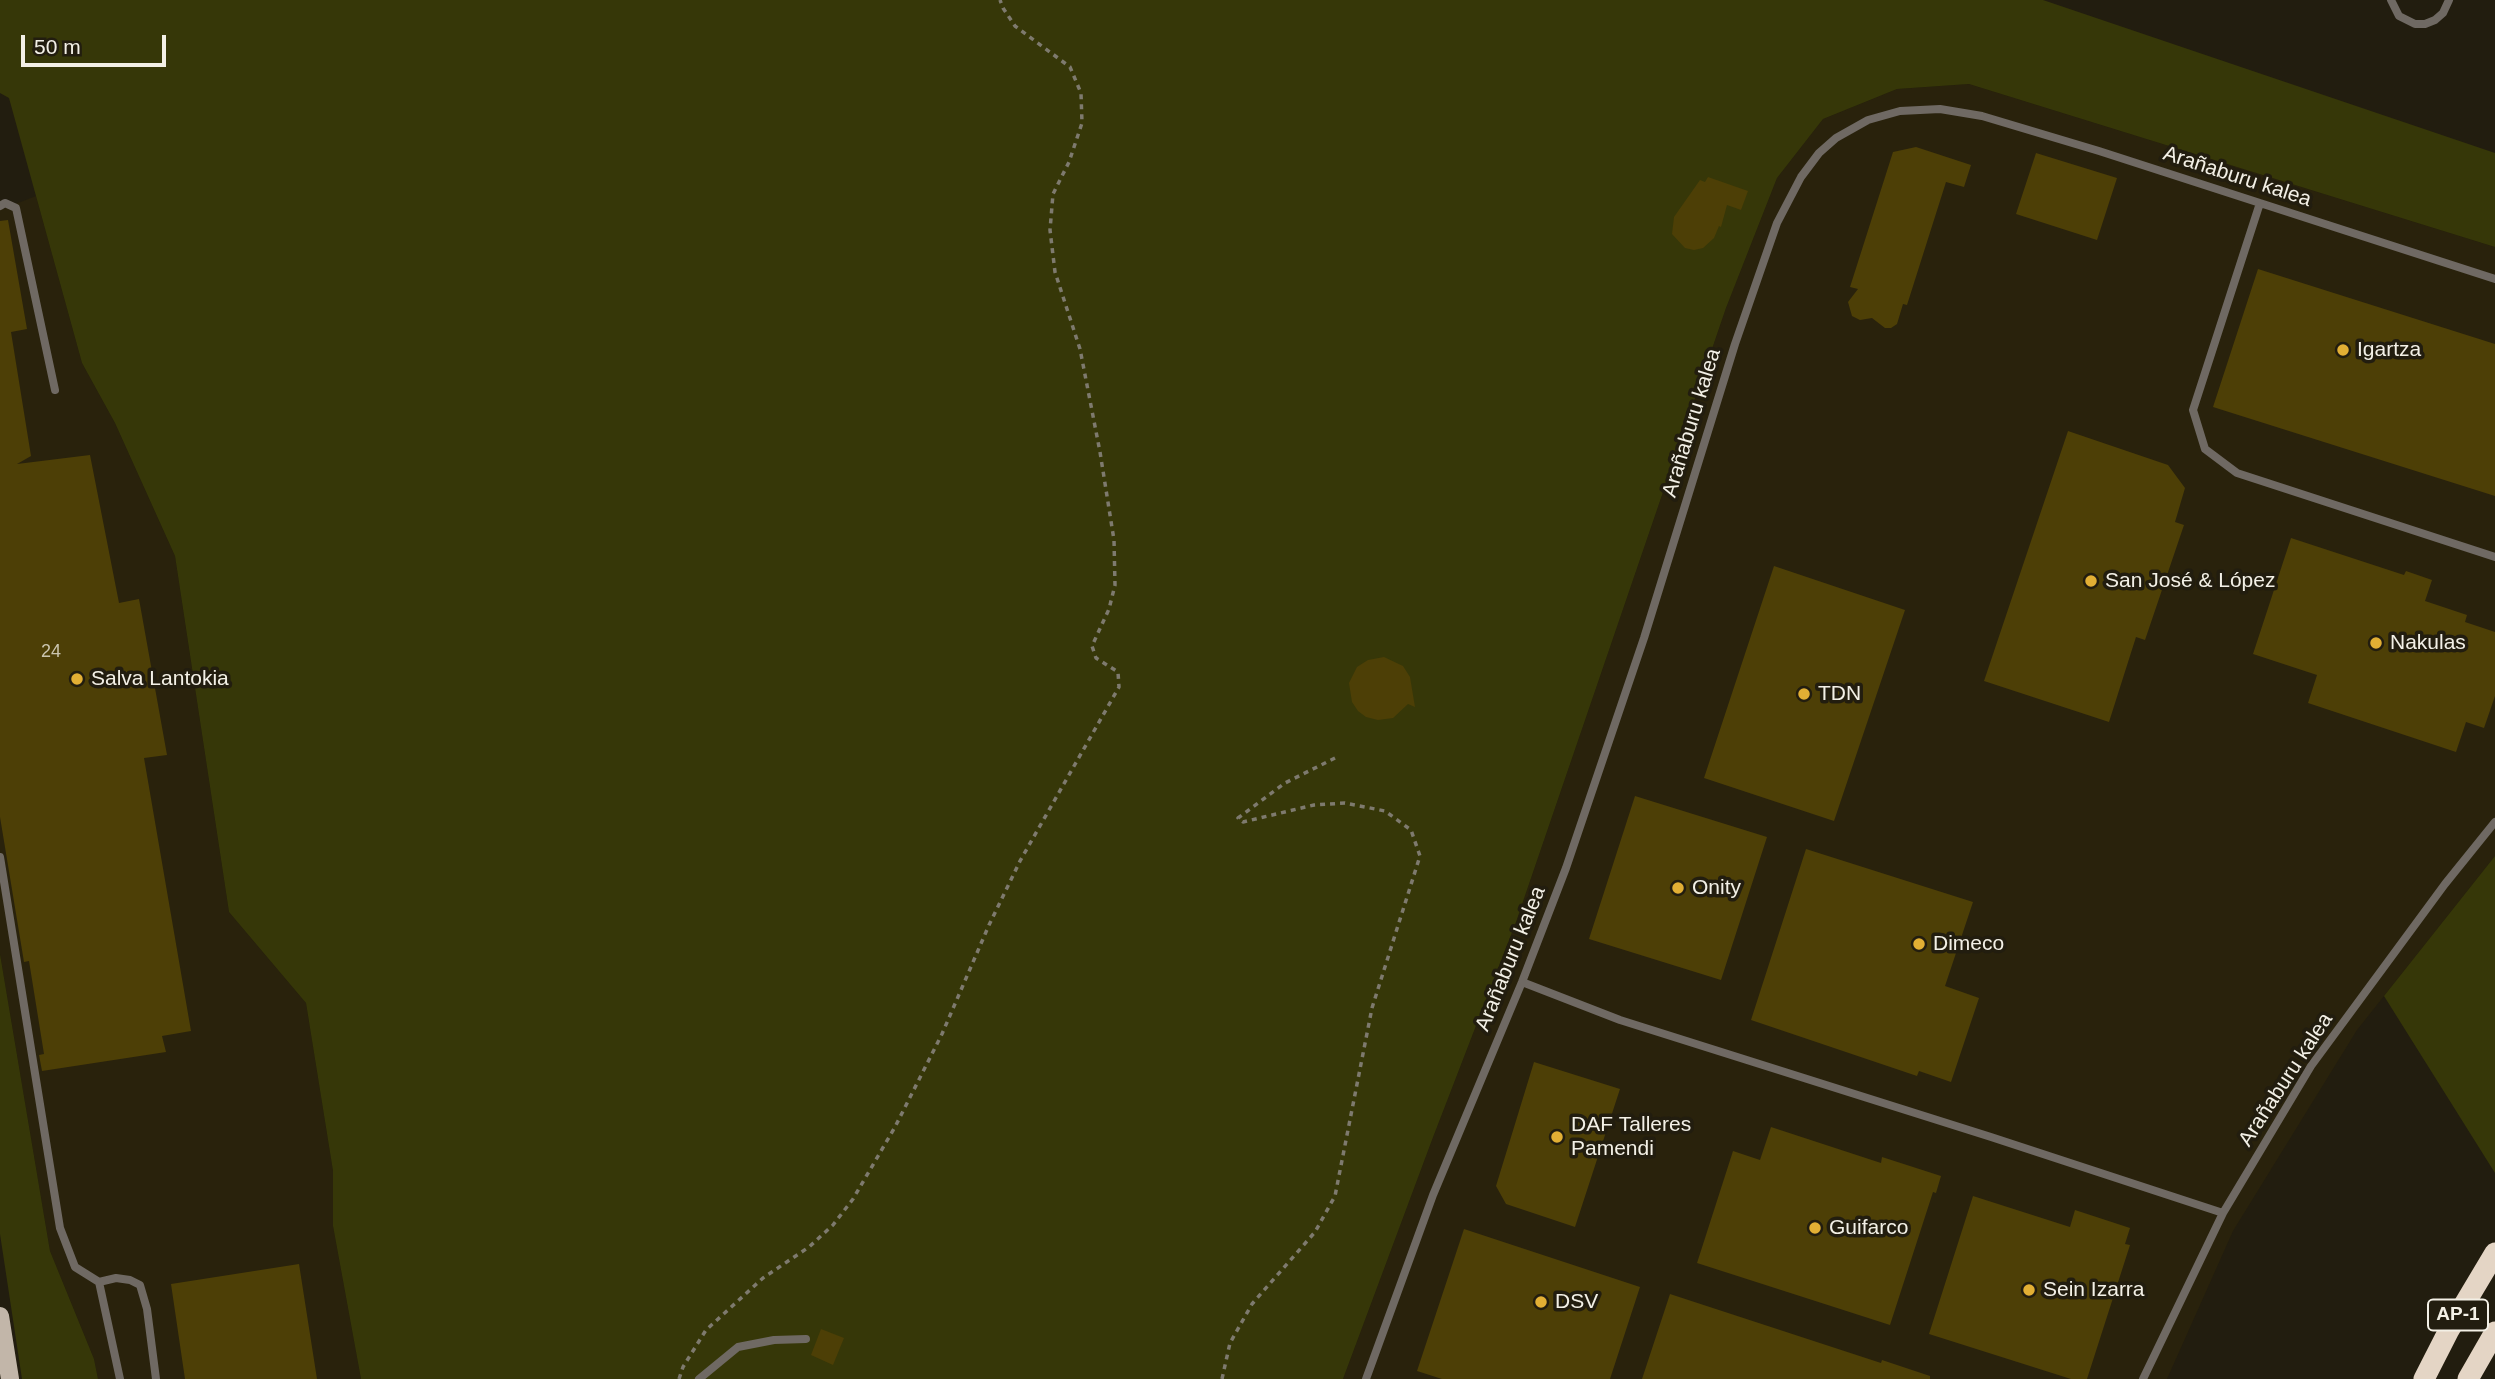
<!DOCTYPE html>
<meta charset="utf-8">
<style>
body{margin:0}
#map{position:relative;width:2495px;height:1379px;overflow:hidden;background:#221d0f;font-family:Arial,sans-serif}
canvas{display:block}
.scale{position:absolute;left:21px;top:35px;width:145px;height:32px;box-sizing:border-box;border:4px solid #f3f0e6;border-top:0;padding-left:9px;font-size:21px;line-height:24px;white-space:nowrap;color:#f3f0e6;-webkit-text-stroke:5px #221d0f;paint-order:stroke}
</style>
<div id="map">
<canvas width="2495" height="1379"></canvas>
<div class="scale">50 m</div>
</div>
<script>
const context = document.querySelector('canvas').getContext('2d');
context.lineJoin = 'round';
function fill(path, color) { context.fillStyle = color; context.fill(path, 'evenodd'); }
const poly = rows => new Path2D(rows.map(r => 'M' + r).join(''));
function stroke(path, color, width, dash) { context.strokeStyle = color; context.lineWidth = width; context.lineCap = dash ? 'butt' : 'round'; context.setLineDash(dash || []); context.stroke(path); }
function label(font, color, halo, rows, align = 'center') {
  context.font = font + ' Arial,sans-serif'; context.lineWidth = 7; context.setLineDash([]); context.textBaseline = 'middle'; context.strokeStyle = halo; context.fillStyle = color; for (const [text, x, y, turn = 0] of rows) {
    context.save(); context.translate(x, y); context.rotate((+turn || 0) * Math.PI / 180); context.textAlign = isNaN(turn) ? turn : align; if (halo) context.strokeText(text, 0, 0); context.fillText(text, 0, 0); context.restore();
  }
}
const built = poly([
 [1969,84,2495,247,2495,856,2357,1030,2233,1231,2167,1379,1343,1379,1432,1140,1516,922,1726,308,1777,178,1823,119,1897,89],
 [36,196,82,363,115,423,175,556,229,912,306,1003,333,1171,333,1226,361,1379,98,1379,94,1359,50,1251,0,954,0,210]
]);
const green = poly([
 [0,0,2043,0,2495,153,2495,247,1969,84,1897,89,1823,119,1777,178,1726,308,1516,922,1432,1140,1343,1379,361,1379,333,1226,333,1171,306,1003,229,912,175,556,115,423,82,363,9,98,0,93],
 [2495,856,2495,1173,2384,996],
 [0,954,50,1251,94,1359,98,1379,22,1379,0,1234]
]);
const building = poly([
 [1916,147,1971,165,1964,187,1946,182,1907,305,1903,304,1897,324,1891,328,1885,328,1872,318,1860,320,1852,316,1848,302,1858,289,1850,287,1893,152],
 [2036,153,2117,178,2097,240,2016,214],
 [1708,177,1748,191,1741,210,1727,205,1721,227,1719,226,1714,238,1703,248,1694,250,1685,248,1672,234,1674,217,1700,180,1705,182],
 [8,220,27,329,11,332,31,456,17,464,90,455,119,603,139,599,167,755,144,758,191,1031,162,1036,166,1052,42,1071,39,1055,44,1054,29,961,24,962,0,817,0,221],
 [2258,269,2495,344,2495,496,2213,407],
 [2068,431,2168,465,2185,488,2175,522,2184,525,2145,640,2136,637,2109,722,1984,681],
 [2291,538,2404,575,2406,571,2432,580,2425,601,2467,615,2465,622,2495,632,2495,696,2484,728,2466,722,2456,752,2308,703,2317,675,2253,654],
 [1774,566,1905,610,1834,821,1704,778],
 [1384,657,1403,666,1410,677,1415,707,1408,704,1393,718,1378,720,1366,717,1358,711,1352,702,1349,683,1357,667,1368,660],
 [1635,796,1767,837,1721,980,1589,939],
 [1806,849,1973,902,1945,986,1979,998,1951,1082,1919,1071,1917,1076,1751,1020],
 [1534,1062,1620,1089,1575,1227,1506,1204,1496,1186],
 [1771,1127,1881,1163,1882,1157,1941,1176,1936,1193,1933,1192,1890,1325,1697,1263,1733,1151,1760,1160],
 [1973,1196,2070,1227,2075,1210,2130,1228,2125,1244,2130,1245,2087,1379,2071,1379,1929,1334],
 [1464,1229,1640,1287,1610,1379,1442,1379,1417,1371],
 [299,1264,317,1379,185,1379,171,1284],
 [1670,1294,1881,1363,1882,1360,1930,1376,1930,1379,1642,1379],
 [821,1329,844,1338,833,1365,811,1355]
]);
const path = poly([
 [679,1379,683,1367,706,1330,763,1278,809,1247,833,1225,853,1199,895,1127,942,1034,989,925,1020,861,1119,687,1118,672,1096,658,1092,646,1109,609,1115,585,1114,540,1100,452,1080,349,1055,272,1050,230,1053,194,1069,162,1082,123,1081,93,1070,67,1015,26,1003,8,1000,0],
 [1222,1379,1230,1343,1252,1304,1315,1232,1335,1196,1372,1008,1420,856,1411,830,1385,811,1345,803,1314,805,1243,822,1238,818,1285,783,1337,757]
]);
const lane = poly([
 [2391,0,2399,16,2415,24,2425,24,2435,20,2443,13,2449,0],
 [2260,203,2193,410,2205,449,2237,473,2495,557],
 [0,206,5,203,16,208,55,390],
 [0,857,60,1228,75,1267,99,1282,120,1379],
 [1522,982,1620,1020,1991,1137,2223,1213],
 [99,1282,116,1278,130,1280,140,1285,147,1309,156,1379],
 [699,1379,738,1347,774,1340,806,1339],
 [1366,1379,1433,1195,1522,982,1566,868,1644,638,1735,344,1777,223,1801,177,1819,153,1836,138,1868,120,1900,111,1940,109,1982,116,2099,151,2495,279],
 [2143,1379,2223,1213,2311,1066,2445,884,2495,822]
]);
const primary = poly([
 [0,1316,10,1379]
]);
const highway = poly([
 [2424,1379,2449,1330,2495,1253],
 [2468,1379,2495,1332]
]);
const markers = [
 [2343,350,7,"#e2af34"],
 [2091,581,7,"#e2af34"],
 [2376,643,7,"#e2af34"],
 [77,679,7,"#e2af34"],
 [1804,694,7,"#e2af34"],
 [1678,888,7,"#e2af34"],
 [1919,944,7,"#e2af34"],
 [1557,1137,7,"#e2af34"],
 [1815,1228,7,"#e2af34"],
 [2029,1290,7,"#e2af34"],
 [1541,1302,7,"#e2af34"]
];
const numberNames = [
 ["24",51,652]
];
const shields = [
 [2458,1315,60]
];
const shieldNames = [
 ["AP-1",2458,1315]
];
const streetNames = [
 ["Arañaburu kalea",2237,177,18],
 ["Arañaburu kalea",1692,423,-73],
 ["Arañaburu kalea",1511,959,-68],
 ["Arañaburu kalea",2286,1080,-57]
];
const poiNames = [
 ["Igartza",2357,350],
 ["San José & López",2105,581],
 ["Nakulas",2390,643],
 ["Salva Lantokia",91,679],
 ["TDN",1818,694],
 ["Onity",1692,888],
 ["Dimeco",1933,944],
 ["DAF Talleres",1571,1125],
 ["Pamendi",1571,1149],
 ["Guifarco",1829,1228],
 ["Sein Izarra",2043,1290],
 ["DSV",1555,1302]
];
fill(built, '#29220c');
fill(green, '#363708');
fill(building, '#4d3f06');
stroke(path, '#7e7a6e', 3.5, [5, 5]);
stroke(lane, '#6f6963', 8);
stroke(primary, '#c2b6a9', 18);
stroke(highway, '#e4d5c5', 21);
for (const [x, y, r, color] of markers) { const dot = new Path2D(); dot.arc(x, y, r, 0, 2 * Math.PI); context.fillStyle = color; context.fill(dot); stroke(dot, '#221d0f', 2.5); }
label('18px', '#cac4ae', null, numberNames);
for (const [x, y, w] of shields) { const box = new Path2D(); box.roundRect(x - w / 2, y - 15.5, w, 31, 5); context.fillStyle = '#221d0f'; context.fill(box); stroke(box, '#f3f0e6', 2); }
label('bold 19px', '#f3f0e6', null, shieldNames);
label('21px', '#f3f0e6', '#221d0f', streetNames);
label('21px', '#f3f0e6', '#221d0f', poiNames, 'left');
</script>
